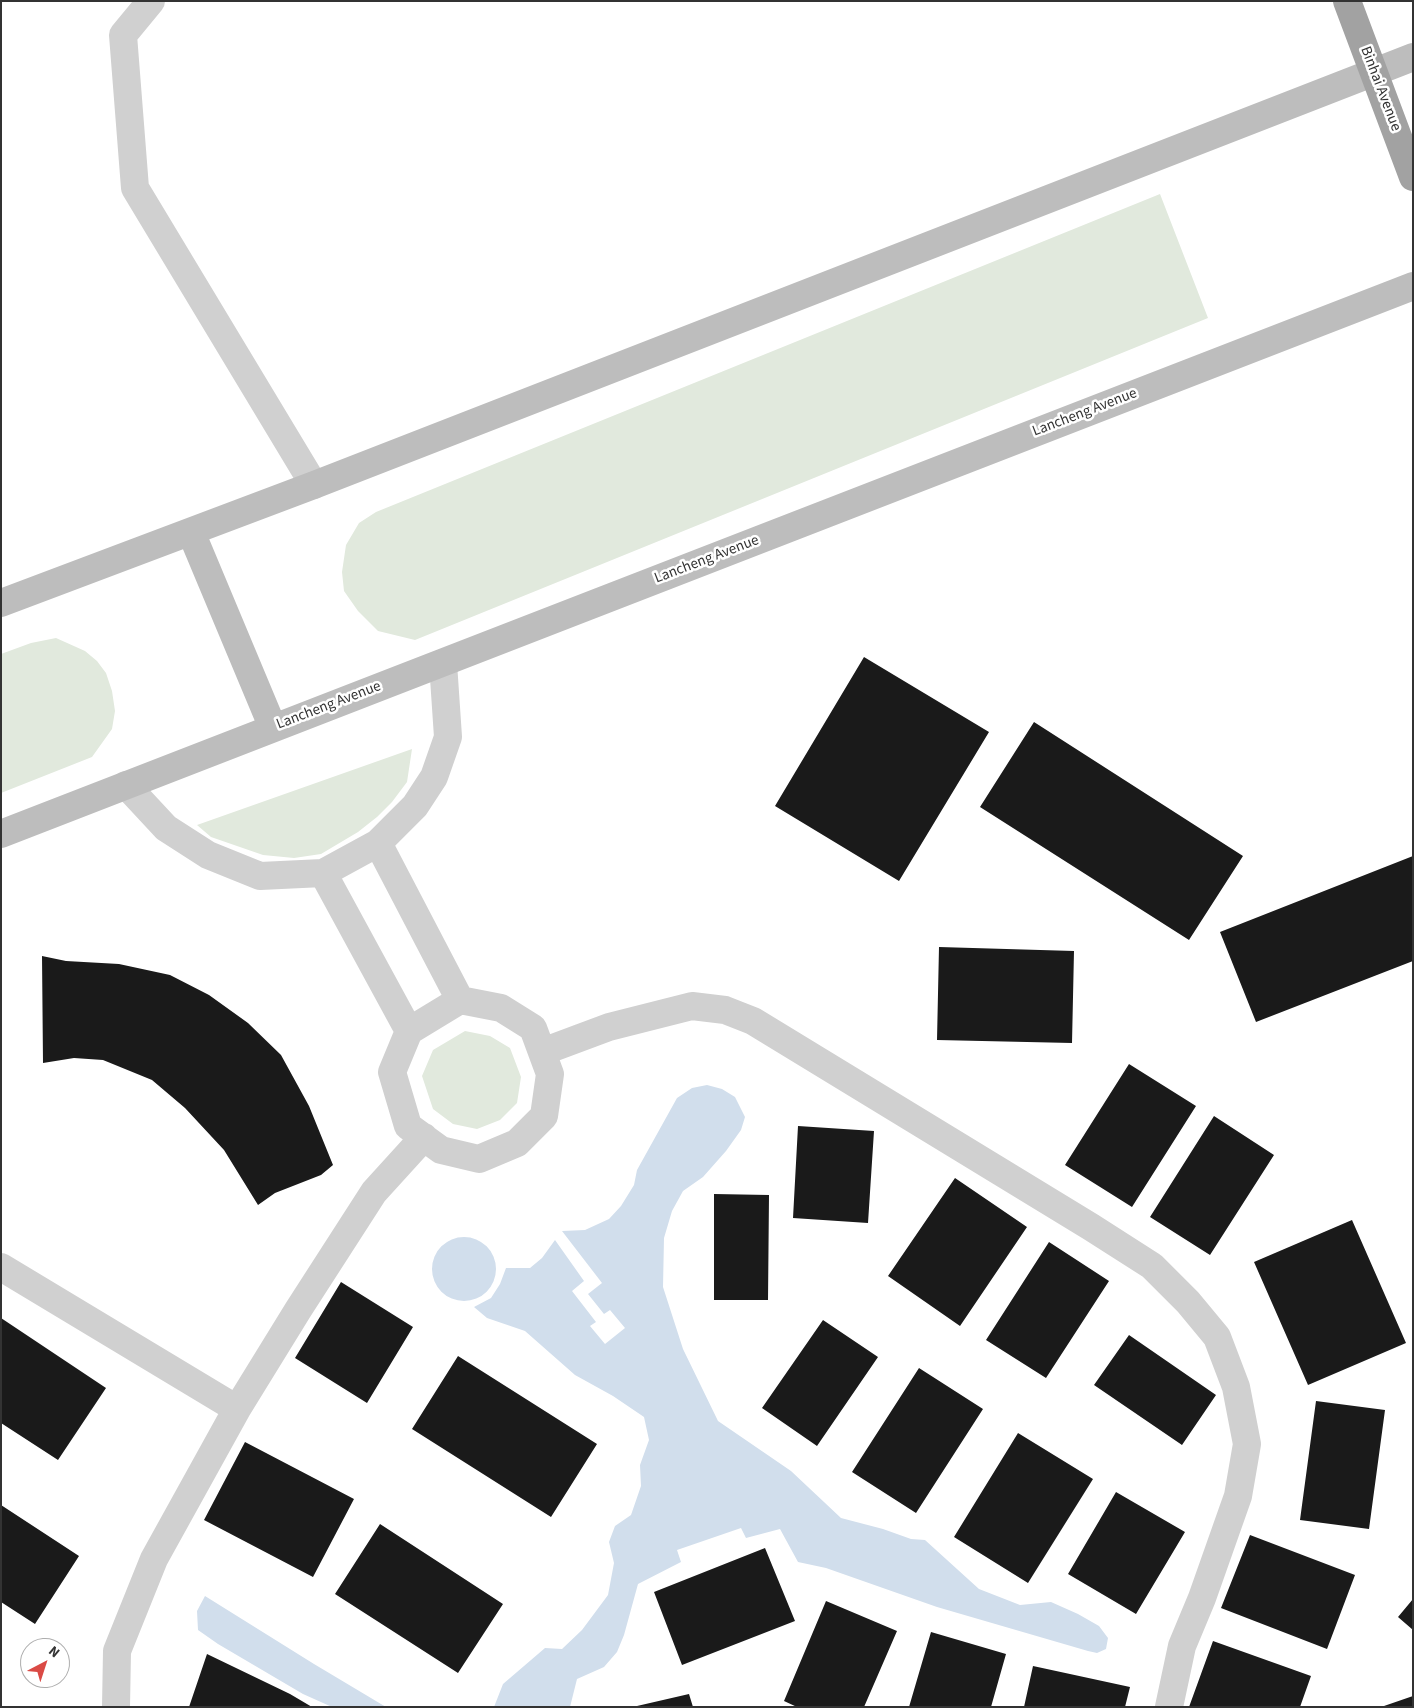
<!DOCTYPE html>
<style>
body{margin:0}
#map{position:relative;width:1414px;height:1708px;overflow:hidden;background:#fff;font-family:"Source Sans 3",sans-serif}
canvas{display:block}
.frame{position:absolute;inset:0;border:2px solid #333;pointer-events:none}
.north{position:absolute;left:20px;top:1638px;width:50px;height:50px;box-sizing:border-box;background:#fff;border:1px solid #adadad;border-radius:50%;rotate:40deg;font-size:14px;font-weight:700;line-height:20px;text-align:center;color:#333}
.north::after{content:'';display:block;margin:auto;width:18px;height:22px;background:#da4a45;clip-path:polygon(50% 0,100% 100%,50% 72%,0 100%)}
</style>
<div id="map">
<canvas width="1414" height="1708"></canvas>
<div class="frame"></div>
<div class="north">N</div>
</div>
<script>
const context = document.querySelector('canvas').getContext('2d');
context.lineJoin = 'round';
function fill(path, color) { context.fillStyle = color; context.fill(path, 'evenodd'); }
const poly = rows => new Path2D(rows.map(r => 'M' + r).join(''));
function stroke(path, color, width, dash) { context.strokeStyle = color; context.lineWidth = width; context.lineCap = dash ? 'butt' : 'round'; context.setLineDash(dash || []); context.stroke(path); }
function label(font, color, halo, rows, align = 'center') {
  context.font = font + ' "Source Sans 3",sans-serif'; context.lineWidth = 5; context.setLineDash([]); context.textBaseline = 'middle'; context.strokeStyle = halo; context.fillStyle = color; for (const [text, x, y, turn = 0] of rows) {
    context.save(); context.translate(x, y); context.rotate((+turn || 0) * Math.PI / 180); context.textAlign = isNaN(turn) ? turn : align; if (halo) context.strokeText(text, 0, 0); context.fillText(text, 0, 0); context.restore();
  }
}
const green = poly([
 [1160,194,1208,318,415,640,378,631,358,611,344,591,342,572,346,545,359,523,376,512],
 [56,638,85,651,97,661,106,673,112,691,115,711,112,729,92,757,1,793,1,654,31,643],
 [412,749,407,782,392,802,377,817,358,832,321,854,294,858,263,855,211,837,197,825],
 [465,1031,490,1036,510,1048,521,1077,517,1103,500,1120,477,1129,453,1124,433,1109,422,1076,433,1050]
]);
const water = poly([
 [707,1085,722,1089,735,1097,745,1117,741,1130,726,1151,703,1177,683,1191,672,1211,664,1238,663,1287,683,1349,718,1421,791,1471,841,1518,883,1529,911,1539,925,1540,979,1589,1020,1605,1051,1602,1078,1614,1099,1626,1108,1638,1106,1649,1097,1653,1088,1651,937,1607,826,1568,798,1562,780,1529,746,1538,741,1528,677,1550,681,1562,638,1584,624,1635,617,1652,604,1667,577,1679,570,1707,494,1707,503,1684,545,1648,562,1649,582,1630,608,1595,614,1563,609,1542,615,1526,631,1515,641,1486,640,1465,649,1440,644,1417,613,1396,575,1375,525,1331,487,1318,474,1307,491,1298,500,1284,506,1268,530,1268,542,1258,555,1240,584,1281,572,1291,596,1322,590,1326,605,1344,625,1328,610,1310,604,1314,588,1294,602,1283,562,1231,585,1230,609,1219,621,1206,634,1185,637,1170,677,1098,692,1088],
 '432 1269a32 32 0 1 1 64 0a32 32 0 1 1-64 0Z',
 [205,1596,314,1664,386,1707,332,1707,303,1694,218,1644,198,1630,197,1611]
]);
const building = poly([
 [864,657,989,732,899,881,775,806],
 [1034,722,1243,856,1189,940,980,807],
 [1413,856,1413,961,1256,1022,1220,932],
 [939,947,1074,951,1072,1043,937,1040],
 [42,956,66,961,119,964,170,975,209,995,248,1023,281,1055,309,1106,333,1165,321,1175,275,1193,258,1205,224,1150,185,1108,152,1080,103,1060,74,1058,43,1063],
 [1129,1064,1196,1106,1132,1207,1065,1165],
 [1214,1116,1274,1155,1210,1255,1150,1217],
 [798,1126,874,1131,868,1223,793,1218],
 [955,1178,1027,1227,960,1326,888,1276],
 [714,1194,769,1195,768,1300,714,1300],
 [1352,1220,1406,1343,1308,1385,1254,1262],
 [1049,1242,1109,1281,1046,1378,986,1340],
 [341,1282,413,1327,367,1403,295,1358],
 [1,1318,106,1388,58,1460,1,1423],
 [823,1320,878,1357,817,1446,762,1408],
 [1129,1335,1216,1395,1182,1445,1094,1385],
 [458,1356,597,1444,551,1517,412,1429],
 [919,1368,983,1409,916,1513,852,1472],
 [1316,1401,1385,1410,1369,1529,1300,1520],
 [1018,1433,1093,1479,1028,1583,954,1537],
 [245,1442,354,1499,313,1577,204,1520],
 [1116,1492,1185,1532,1136,1614,1068,1574],
 [1,1505,79,1556,35,1624,1,1602],
 [380,1524,503,1604,458,1673,335,1594],
 [1250,1535,1355,1575,1327,1649,1221,1608],
 [765,1548,795,1621,682,1665,654,1592],
 [1413,1599,1413,1630,1398,1617],
 [826,1601,897,1631,864,1707,797,1707,784,1701],
 [931,1632,1006,1654,991,1707,909,1707],
 [1213,1641,1311,1676,1300,1707,1189,1707],
 [207,1654,290,1694,312,1707,189,1707],
 [1033,1666,1130,1687,1125,1707,1024,1707],
 [689,1694,693,1707,637,1707,637,1706],
 [1413,1696,1413,1707,1384,1707,1384,1706]
]);
const minor = poly([
 [151,1,123,35,135,188,314,485],
 [126,785,166,828,208,855,260,876,323,873,378,843,415,806,434,777,448,737,443,663],
 [378,843,460,1000],
 [323,873,409,1031],
 [460,1000,501,1008,533,1028,550,1074,544,1116,517,1143,479,1159,441,1150,408,1126,392,1072,409,1031,460,1000],
 [542,1052,609,1027,692,1006,725,1010,753,1021,1091,1227,1152,1266,1188,1302,1217,1337,1236,1387,1247,1444,1238,1496,1202,1598,1182,1646,1169,1707],
 [1,1267,237,1409],
 [116,1707,117,1651,154,1559,237,1409,298,1310,374,1192,424,1137]
]);
const secondary = poly([
 [191,532,273,728],
 [1,603,314,485,1413,57],
 [1,834,1413,286]
]);
const trunk = poly([
 [1347,1,1413,177]
]);
const streetNames = [
 ["Binhai Avenue",1380,89,69],
 ["Lancheng Avenue",1085,413,-21],
 ["Lancheng Avenue",707,560,-21],
 ["Lancheng Avenue",329,706,-21]
];
fill(green, '#e1e9dd');
fill(water, '#d1deec');
fill(building, '#1a1a1a');
stroke(minor, '#d0d0d0', 28);
stroke(secondary, '#bdbdbd', 28);
stroke(trunk, '#a2a2a2', 28);
label('15px', '#333', '#fff', streetNames);
</script>
